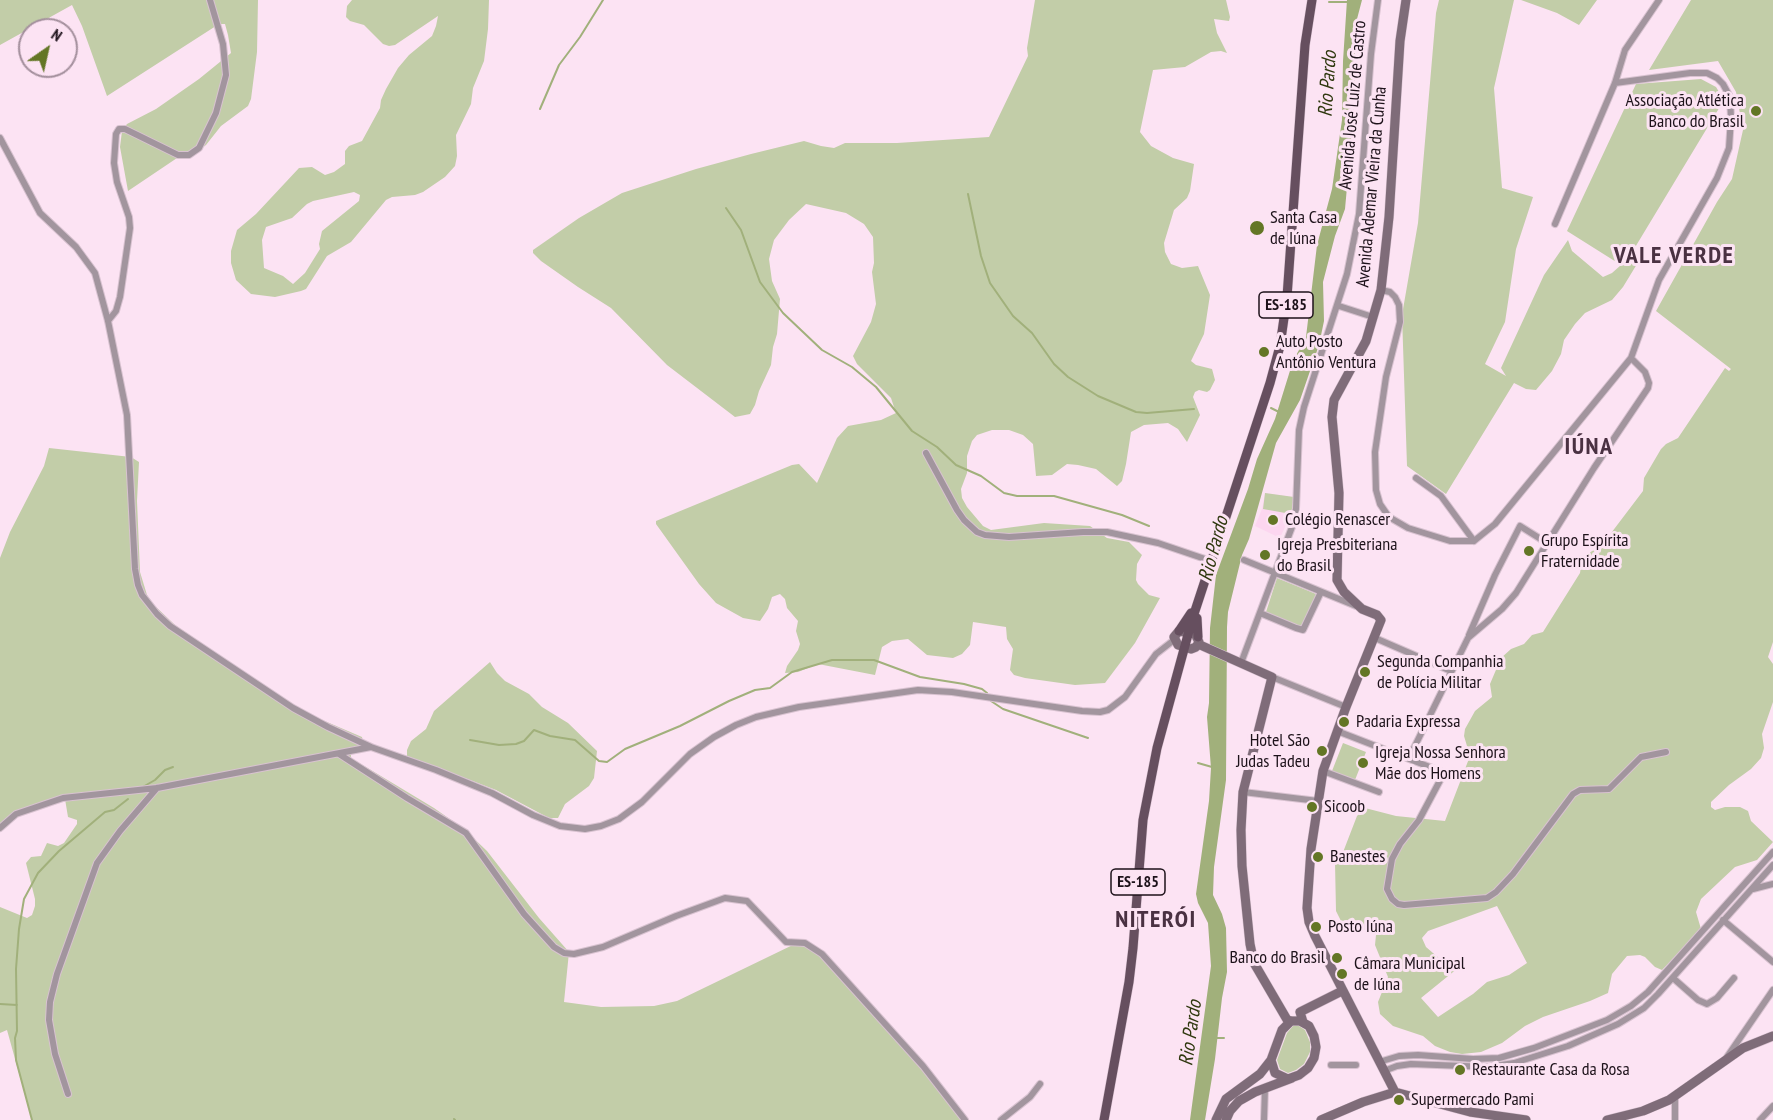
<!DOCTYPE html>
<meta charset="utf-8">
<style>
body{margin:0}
#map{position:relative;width:1773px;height:1120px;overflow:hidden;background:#fce3f3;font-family:"PT Sans Narrow",sans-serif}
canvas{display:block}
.north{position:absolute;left:18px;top:18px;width:60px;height:60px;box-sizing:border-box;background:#fce3f3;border:2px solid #a38f9c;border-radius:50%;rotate:34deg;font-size:16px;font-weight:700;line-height:24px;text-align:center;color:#1d121a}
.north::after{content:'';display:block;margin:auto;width:21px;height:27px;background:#637625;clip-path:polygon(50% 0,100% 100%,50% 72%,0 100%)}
</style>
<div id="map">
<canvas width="1773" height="1120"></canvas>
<div class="north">N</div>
</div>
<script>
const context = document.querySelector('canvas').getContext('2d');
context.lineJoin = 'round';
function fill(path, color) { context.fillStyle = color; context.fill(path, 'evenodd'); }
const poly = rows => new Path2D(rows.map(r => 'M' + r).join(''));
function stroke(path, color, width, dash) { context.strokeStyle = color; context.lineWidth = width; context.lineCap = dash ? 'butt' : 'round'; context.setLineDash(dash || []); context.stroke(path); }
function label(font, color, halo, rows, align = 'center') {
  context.font = font + ' "PT Sans Narrow",sans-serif'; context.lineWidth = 6; context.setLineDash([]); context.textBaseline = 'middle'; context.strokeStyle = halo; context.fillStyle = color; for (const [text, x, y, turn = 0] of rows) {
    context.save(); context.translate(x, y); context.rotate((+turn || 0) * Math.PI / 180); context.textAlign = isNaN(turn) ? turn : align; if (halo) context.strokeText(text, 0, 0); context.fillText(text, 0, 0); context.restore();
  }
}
const built = poly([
 [1265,493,1294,497,1291,514,1280,538,1255,526,1262,509]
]);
const green = poly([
 [0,0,258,0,257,52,251,99,248,106,221,126,206,145,190,157,180,156,128,191,120,147,122,131,127,124,156,109,199,79,231,53,228,35,225,24,219,24,107,96,82,26,72,5,0,45],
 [352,0,489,0,488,29,484,61,473,88,471,104,456,135,457,156,455,166,445,177,423,192,415,195,392,197,386,200,351,242,327,256,306,289,301,291,275,297,251,294,236,280,231,263,231,251,237,230,256,214,299,168,312,167,325,175,334,172,345,164,345,151,349,146,362,141,380,108,381,100,386,89,398,68,409,55,432,36,436,26,438,16,395,45,389,46,383,44,364,25,350,21,346,17,347,6],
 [354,192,360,195,359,201,322,231,319,244,320,249,305,273,293,284,283,276,264,268,262,240,266,227,292,218,307,204,313,201],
 [1035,0,1226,0,1230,17,1229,21,1214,19,1217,33,1227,53,1221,51,1211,52,1185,67,1153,70,1140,132,1151,146,1173,158,1194,164,1190,191,1187,198,1174,210,1164,243,1165,252,1171,264,1182,268,1198,266,1210,295,1204,334,1191,361,1196,365,1212,369,1215,380,1210,390,1207,392,1199,390,1195,392,1193,397,1200,415,1187,442,1178,429,1168,423,1144,425,1131,432,1126,464,1122,481,1117,486,1096,469,1078,465,1067,464,1052,475,1036,476,1033,444,1023,435,1009,430,992,430,977,435,972,441,967,456,967,473,961,489,962,498,967,507,983,526,991,530,1044,523,1090,526,1107,538,1129,542,1142,555,1137,564,1136,580,1138,584,1149,595,1160,598,1135,643,1105,683,1075,685,1025,678,1014,675,1010,670,1013,649,1007,639,1006,627,973,622,970,645,962,654,953,658,927,655,908,639,892,641,882,647,875,675,818,664,798,672,785,673,787,666,798,650,800,644,796,631,798,621,787,608,785,599,780,594,772,597,768,609,760,621,743,618,716,603,699,584,656,524,656,521,792,465,799,464,817,483,837,438,848,426,881,420,896,413,891,398,857,364,853,356,871,322,876,304,872,272,874,263,873,237,864,224,846,213,806,204,789,220,774,240,769,259,772,281,780,299,777,334,773,347,771,365,759,391,755,405,750,414,735,417,667,365,611,308,578,287,541,261,533,253,533,250,579,218,622,193,696,169,751,154,804,141,821,146,834,148,845,143,897,143,989,137,1028,56,1027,48],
 [1439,0,1514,0,1494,88,1502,188,1533,197,1516,249,1505,322,1485,364,1506,376,1501,368,1544,275,1568,240,1572,251,1603,277,1612,273,1621,265,1567,231,1636,84,1701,79,1716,87,1724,100,1628,259,1637,264,1623,287,1612,300,1585,313,1575,324,1564,340,1561,354,1552,371,1536,390,1526,389,1514,383,1446,494,1407,466,1402,315,1418,223,1436,13],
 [1521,0,1597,0,1579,25,1557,13],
 [1691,0,1773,0,1773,642,1768,657,1773,664,1773,702,1762,734,1764,748,1761,758,1751,769,1729,785,1711,802,1711,807,1715,810,1725,807,1740,807,1748,811,1751,821,1773,842,1757,860,1735,867,1701,899,1696,912,1701,929,1662,970,1655,967,1645,957,1640,955,1627,956,1612,974,1608,993,1590,1001,1543,1017,1525,1026,1502,1043,1481,1052,1462,1054,1450,1052,1435,1046,1423,1036,1393,1026,1380,1014,1378,1002,1388,977,1375,945,1376,935,1367,929,1352,934,1344,927,1336,911,1335,863,1340,860,1357,816,1365,808,1396,816,1445,821,1470,756,1464,736,1465,729,1475,711,1492,697,1490,684,1501,658,1511,649,1524,644,1532,635,1543,632,1580,573,1582,560,1592,551,1599,549,1643,491,1644,478,1661,449,1666,444,1678,438,1725,368,1729,371,1731,369,1656,311,1717,202,1732,179,1743,130,1736,92,1718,61,1649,70],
 [1497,906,1527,963,1509,975,1487,982,1473,994,1438,1017,1421,998,1458,968,1440,959,1426,947,1422,938,1428,931],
 [49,448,131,457,139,462,137,501,140,572,147,595,154,605,175,625,299,710,362,737,363,743,351,753,351,758,434,808,464,829,487,851,539,918,569,952,564,1002,601,1007,654,1006,677,1001,801,941,829,960,966,1120,32,1120,7,1030,0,1033,0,907,27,918,32,915,35,906,35,899,26,863,31,857,41,856,47,843,58,846,64,843,77,824,77,820,68,817,65,799,27,808,0,829,0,558,10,532,44,466],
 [1265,493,1294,497,1291,514,1263,509],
 [1277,578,1316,594,1302,627,1266,612],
 [490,662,497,673,505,681,529,694,542,707,568,723,597,751,594,778,589,786,565,804,558,818,549,818,496,790,407,756,407,750,411,741,426,729,434,711],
 [1343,743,1366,752,1355,780,1332,771],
 [1293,1026,1299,1026,1305,1030,1310,1042,1310,1052,1304,1064,1296,1070,1288,1073,1280,1069,1277,1060,1287,1033]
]);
const water = poly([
 [1347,0,1362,0,1357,19,1354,65,1355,77,1353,121,1345,209,1335,236,1323,282,1324,321,1319,345,1300,400,1276,443,1249,539,1242,555,1228,612,1227,627,1226,780,1214,867,1213,895,1222,914,1226,928,1227,972,1222,998,1215,1059,1205,1120,1190,1120,1211,966,1208,923,1198,903,1196,894,1209,801,1211,768,1207,717,1209,703,1210,628,1216,575,1248,489,1257,459,1275,419,1293,361,1306,337,1317,245,1332,189,1342,120,1343,61]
]);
const stream = poly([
 [1329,2,1347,2],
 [540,109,559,65,580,37,603,0],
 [968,194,981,256,990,283,1013,316,1032,333,1054,364,1068,377,1098,396,1136,412,1147,413,1194,409],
 [726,208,741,230,760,282,783,313,822,350,852,367,876,387,912,431,937,447,956,465,981,476,1004,493,1017,496,1054,496,1122,515,1149,526],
 [1271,408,1279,412],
 [991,701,1003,709,1088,738],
 [470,740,499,745,516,744,524,741,534,730,550,736,575,740,599,761,607,762,625,749,680,726,729,701,755,690,770,688,792,672,832,660,874,660,920,677,964,684,982,689,987,693],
 [1198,763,1212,767],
 [141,788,155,780,165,770,173,767],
 [0,1004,17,1005],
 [1215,1038,1224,1038],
 [454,1119,455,1120],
 [32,1120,16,1060,15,1038,17,1031,16,969,19,929,24,899,38,873,59,851,105,812,114,810,128,799]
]);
const street = poly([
 [0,138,40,213,76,247,95,273,108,321,127,415,135,569,138,585,142,595,157,614,170,626,293,708,328,727,371,747,436,770,492,793,533,815,560,826,585,829,601,826,619,819,642,802,690,754,714,737,736,725,756,717,799,707,918,690,952,692,1082,711,1100,712,1108,710,1125,697,1156,654,1174,640],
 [1555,224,1615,83,1625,50,1659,0],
 [1381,290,1390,292,1395,297,1399,305,1400,322,1386,377,1375,452,1376,490,1380,504,1389,517,1408,528,1450,541,1474,541,1495,524,1631,358,1659,280,1717,178,1729,148,1731,118,1730,97,1723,84,1717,78,1707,73,1690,73,1615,83],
 [1339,306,1373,317],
 [108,321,116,311,120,297,130,228,129,217,117,182,114,163,116,134,119,129,125,129,178,155,189,155,199,148,216,113,226,75,223,44,210,0],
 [926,453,957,510,964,520,977,532,985,535,1009,537,1083,532,1107,532,1158,543,1211,561],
 [1416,478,1441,496,1474,541],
 [1244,560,1356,606],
 [1260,613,1296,628,1303,630,1321,592],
 [1469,635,1495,575,1520,526,1547,543],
 [1375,638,1451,671],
 [1241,663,1292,527,1296,509,1299,430,1304,407,1347,274,1359,214,1371,54,1378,0],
 [1272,677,1346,707],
 [1337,731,1453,776],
 [339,754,407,798,466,833,524,914,554,947,564,953,574,954,603,947,676,916,725,898,747,901,786,942,805,943,822,954,923,1066,965,1120],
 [1409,758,1468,638,1502,609,1516,593,1594,468,1648,388,1649,383,1645,372,1631,358],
 [1323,771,1379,792],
 [1444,773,1419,820,1400,844,1392,859,1387,889,1392,899,1398,904,1404,905,1487,898,1496,892,1513,874,1573,794,1580,790,1609,789,1641,757,1666,752],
 [1243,792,1318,801],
 [0,828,16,814,63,798,157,788,371,747],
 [1753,889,1773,884],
 [1723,920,1773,962],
 [1673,978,1698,1000,1707,1004,1717,998,1734,978],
 [1727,1057,1773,990],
 [1379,1062,1399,1056,1418,1055,1473,1059,1499,1058,1534,1048,1607,1020,1631,1006,1648,992,1773,852],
 [1331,1065,1356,1065],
 [1384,1071,1397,1066,1411,1064,1489,1067,1514,1063,1568,1046,1618,1024,1644,1008,1658,994,1773,865],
 [68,1094,55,1054,49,1020,50,1002,57,974,97,863,120,831,157,788],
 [1001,1120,1030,1097,1040,1084],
 [1264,1120,1265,1088],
 [1675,1120,1675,1097],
 [1760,1120,1773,1106]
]);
const secondary = poly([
 [1179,631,1195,634,1199,642,1196,647,1191,649,1178,645,1174,637,1179,631],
 [1198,644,1272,677,1243,792,1241,830,1242,866,1250,944,1254,963,1289,1023],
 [1291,1021,1300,1021,1309,1026,1314,1036,1316,1047,1314,1058,1308,1068,1299,1075,1288,1079,1275,1073,1271,1060,1282,1030,1291,1021],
 [1303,1022,1300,1012,1342,991],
 [1395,1092,1315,936,1309,922,1307,908,1311,849,1323,771,1346,707,1381,620,1377,615,1362,609,1344,592,1337,580,1339,493,1332,417,1334,400,1366,341,1381,290,1389,217,1400,41,1406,0],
 [1395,1092,1470,1112,1526,1120],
 [1216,1120,1226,1099,1260,1074,1271,1060],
 [1226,1120,1230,1111,1239,1101,1255,1092,1292,1078],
 [1321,1120,1363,1102,1395,1092],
 [1607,1120,1643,1111,1669,1100,1743,1048,1773,1036]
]);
const primary = poly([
 [1197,618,1198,637],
 [1179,631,1191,613],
 [1104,1120,1129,982,1133,948,1143,820,1157,748,1192,620,1270,383,1280,346,1287,297,1305,45,1312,0]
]);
const markers = [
 [1756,111,6,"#637625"],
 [1257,228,8,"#637625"],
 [1264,352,6,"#637625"],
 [1273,520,6,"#637625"],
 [1529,551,6,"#637625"],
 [1265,555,6,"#637625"],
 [1365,672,6,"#637625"],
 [1344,722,6,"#637625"],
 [1322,751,6,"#637625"],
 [1363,763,6,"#637625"],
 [1312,807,6,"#637625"],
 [1318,857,6,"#637625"],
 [1316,927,6,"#637625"],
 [1337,958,6,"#637625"],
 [1342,974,6,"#637625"],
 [1460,1070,6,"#637625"],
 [1399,1100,6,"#637625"]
];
const shields = [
 [1286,305,54],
 [1138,882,54]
];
const shieldNames = [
 ["ES-185",1286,305],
 ["ES-185",1138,882]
];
const poiNames = [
 ["Associação Atlética",1744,101,"right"],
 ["Banco do Brasil",1744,122,"right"],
 ["Santa Casa",1270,218],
 ["de Iúna",1270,239],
 ["Auto Posto",1276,342],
 ["Antônio Ventura",1276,363],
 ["Colégio Renascer",1285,520],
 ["Grupo Espírita",1541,541],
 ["Fraternidade",1541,562],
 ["Igreja Presbiteriana",1277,545],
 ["do Brasil",1277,566],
 ["Segunda Companhia",1377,662],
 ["de Polícia Militar",1377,683],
 ["Padaria Expressa",1356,722],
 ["Hotel São",1310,741,"right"],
 ["Judas Tadeu",1310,762,"right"],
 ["Igreja Nossa Senhora",1375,753],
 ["Mãe dos Homens",1375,774],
 ["Sicoob",1324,807],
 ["Banestes",1330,857],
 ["Posto Iúna",1328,927],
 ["Banco do Brasil",1325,958,"right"],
 ["Câmara Municipal",1354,964],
 ["de Iúna",1354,985],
 ["Restaurante Casa da Rosa",1472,1070],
 ["Supermercado Pami",1411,1100]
];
const streetNames = [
 ["Avenida José Luiz de Castro",1353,105,-85],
 ["Avenida Ademar Vieira da Cunha",1372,187,-85]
];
const waterNames = [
 ["Rio Pardo",1328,84,-86],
 ["Rio Pardo",1214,549,-75],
 ["Rio Pardo",1191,1033,-82]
];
const districtNames = [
 ["VALE VERDE",1674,256],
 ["IÚNA",1589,447],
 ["NITERÓI",1156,920]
];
fill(built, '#fcd6f0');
fill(green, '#c2cda8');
fill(water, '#a1b07b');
stroke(stream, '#a1b07b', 2);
stroke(street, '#d8c2d0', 8);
stroke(secondary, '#d8c2d0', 10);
stroke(primary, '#d8c2d0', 10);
stroke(street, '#a2959e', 6);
stroke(secondary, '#7f6c79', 9);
stroke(primary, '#664f5f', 9);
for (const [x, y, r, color] of markers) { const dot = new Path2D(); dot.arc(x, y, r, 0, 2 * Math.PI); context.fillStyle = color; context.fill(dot); stroke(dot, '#fce3f3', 2); }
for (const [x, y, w] of shields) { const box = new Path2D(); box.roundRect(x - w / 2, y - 13, w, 26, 4.5); context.fillStyle = '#fce3f3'; context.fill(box); stroke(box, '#1d121a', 1.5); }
label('bold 16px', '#1d121a', null, shieldNames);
label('18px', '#1d121a', '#fce3f3', poiNames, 'left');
label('18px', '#1d121a', '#fce3f3', streetNames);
label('italic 20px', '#2f380f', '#fce3f3', waterNames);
context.letterSpacing = '1.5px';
label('bold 24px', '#4a3142', '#fce3f3', districtNames);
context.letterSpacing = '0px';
</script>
